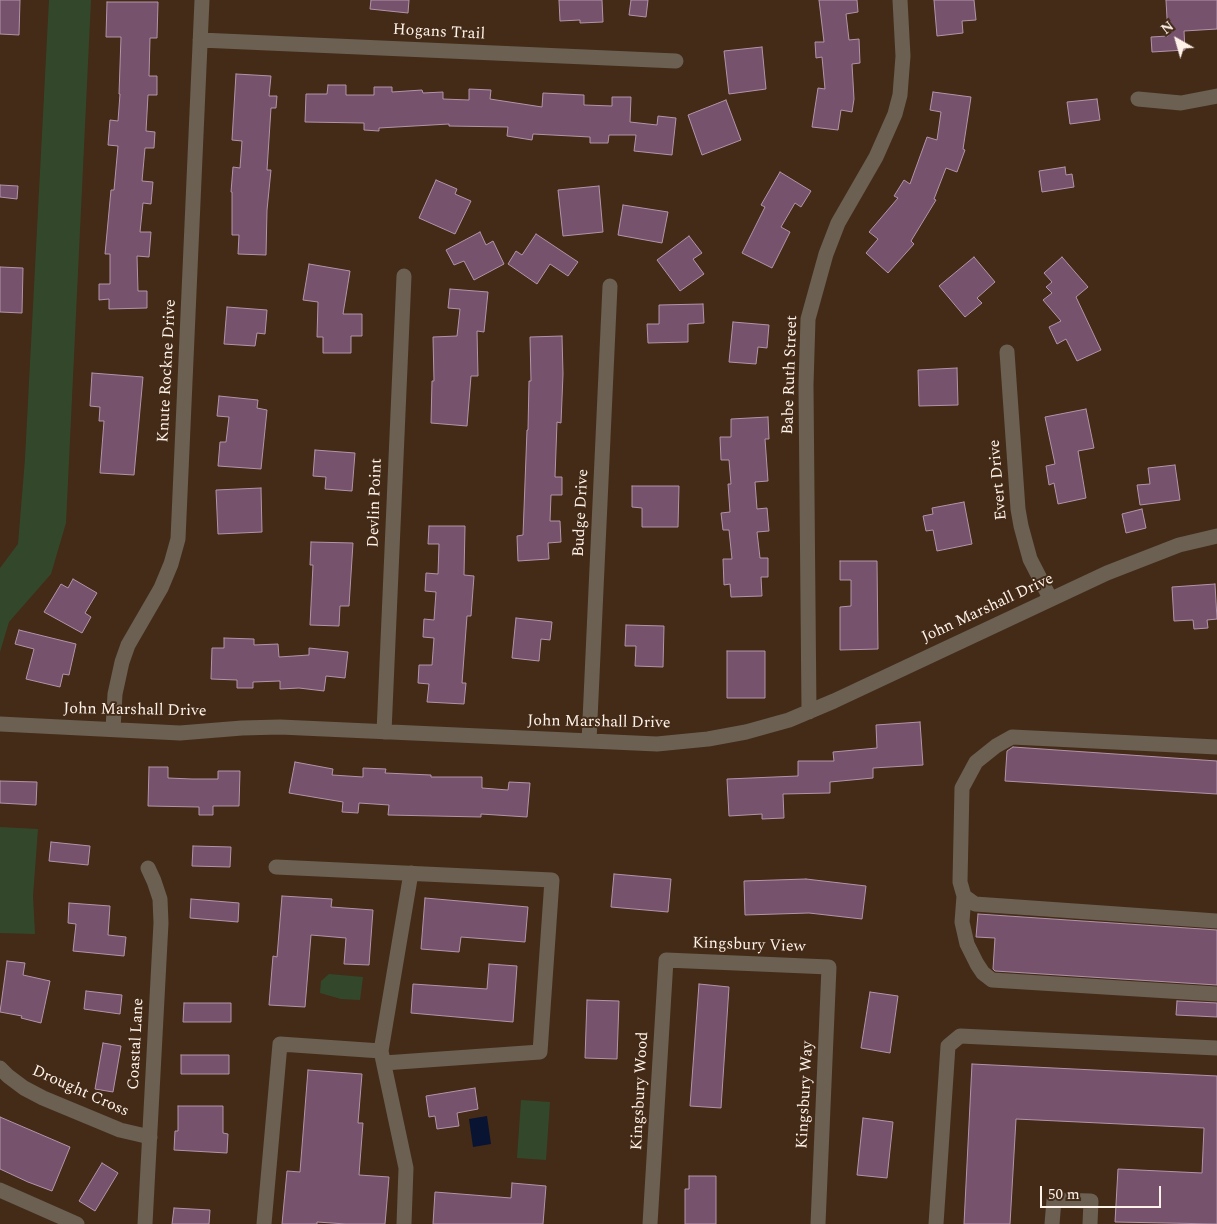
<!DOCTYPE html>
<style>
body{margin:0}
#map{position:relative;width:1217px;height:1224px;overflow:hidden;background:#432b18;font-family:Spectral,serif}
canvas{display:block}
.north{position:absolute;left:1152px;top:15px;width:50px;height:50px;-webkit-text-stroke:4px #432b18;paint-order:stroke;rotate:322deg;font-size:14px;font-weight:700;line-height:20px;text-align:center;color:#fff2e9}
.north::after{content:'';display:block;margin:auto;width:18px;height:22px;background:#fff2e9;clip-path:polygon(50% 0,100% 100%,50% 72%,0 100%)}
.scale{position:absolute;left:1040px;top:1186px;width:121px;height:22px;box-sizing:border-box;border:2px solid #fff2e9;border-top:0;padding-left:6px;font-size:15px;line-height:18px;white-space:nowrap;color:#fff2e9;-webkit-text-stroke:4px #432b18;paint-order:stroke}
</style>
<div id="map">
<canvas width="1217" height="1224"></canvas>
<div class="north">N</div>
<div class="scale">50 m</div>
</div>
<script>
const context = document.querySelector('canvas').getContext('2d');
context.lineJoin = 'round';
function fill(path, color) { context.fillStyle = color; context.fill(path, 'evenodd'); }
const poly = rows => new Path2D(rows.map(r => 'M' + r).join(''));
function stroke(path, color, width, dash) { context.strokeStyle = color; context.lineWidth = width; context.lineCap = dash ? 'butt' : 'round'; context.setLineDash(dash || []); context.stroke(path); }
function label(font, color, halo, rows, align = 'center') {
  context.font = font + ' Spectral,serif'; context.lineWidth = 4; context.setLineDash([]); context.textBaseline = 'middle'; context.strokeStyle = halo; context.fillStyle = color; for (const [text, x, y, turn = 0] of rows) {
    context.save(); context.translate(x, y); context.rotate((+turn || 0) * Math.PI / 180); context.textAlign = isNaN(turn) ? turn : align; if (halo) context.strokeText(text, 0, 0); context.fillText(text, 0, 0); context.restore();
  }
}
const green = poly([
 [49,0,91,0,66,523,51,574,9,622,0,652,0,568,18,544,25,459],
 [0,827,38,829,33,896,35,934,0,933],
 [329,974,363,977,360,1000,341,999,320,993,321,981],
 [521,1100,550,1102,546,1160,517,1158]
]);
const water = poly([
 [487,1116,491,1144,473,1147,469,1119]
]);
const building = poly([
 [0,0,20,0,19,35,0,34,0,0],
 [371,0,409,0,408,13,370,9,371,0],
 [559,0,602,0,603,22,580,23,580,20,560,21,559,0],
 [631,0,648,0,646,17,629,15,631,0],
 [819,0,857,0,858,12,846,14,849,40,859,39,860,63,852,64,854,99,852,112,841,110,838,130,812,127,818,88,825,89,822,57,816,58,815,42,824,42,819,0],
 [934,0,974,0,976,20,962,21,963,33,937,36,934,0],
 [1166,0,1217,0,1217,29,1184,31,1185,50,1152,52,1151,37,1168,36,1166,0],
 [107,2,158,2,157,38,150,38,149,76,157,76,157,95,148,95,146,131,155,132,154,148,145,148,142,181,153,182,151,204,143,203,140,232,151,232,149,257,137,256,138,291,147,291,147,308,109,309,109,299,99,300,99,284,110,284,110,254,105,254,111,190,114,190,118,146,108,145,110,120,118,121,120,94,119,94,121,37,106,37,107,2],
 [762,47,766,89,729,94,724,51,762,47],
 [236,74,271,76,269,96,277,96,276,108,271,108,267,170,271,170,267,210,266,255,238,254,239,235,232,235,232,192,231,192,233,167,240,168,242,141,232,140,236,74],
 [328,85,346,85,346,95,374,95,374,87,392,87,392,92,422,90,423,93,443,92,443,99,469,100,469,89,491,90,490,99,542,107,543,93,584,95,584,105,612,106,612,97,631,97,630,122,657,125,658,116,676,118,672,155,634,151,636,135,609,135,608,143,590,143,590,137,533,134,532,140,507,136,508,127,449,126,449,124,379,128,379,131,364,130,364,123,305,122,306,94,327,94,328,85],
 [933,92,971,97,963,149,965,150,957,172,946,168,934,199,936,200,911,241,914,244,888,273,866,253,878,239,869,232,898,198,894,196,904,180,910,184,927,137,937,140,941,112,930,110,933,92],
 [1097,99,1100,120,1070,124,1067,102,1097,99],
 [726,100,741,140,702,155,688,115,726,100],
 [1065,167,1066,175,1072,174,1074,187,1042,192,1039,171,1065,167],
 [780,172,811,191,801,207,795,203,781,227,790,232,772,268,742,253,765,207,761,205,780,172],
 [436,180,457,189,455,194,471,201,455,234,419,218,436,180],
 [0,185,18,186,17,199,0,197,0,185],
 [599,186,603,232,563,236,558,190,599,186],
 [623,205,668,212,662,243,618,235,623,205],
 [480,232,486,245,493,241,504,264,474,280,464,261,454,265,446,250,480,232],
 [536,234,578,262,568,276,550,264,537,284,508,264,516,251,522,255,536,234],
 [689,236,702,253,693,259,704,274,680,291,657,260,689,236],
 [974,257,995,282,977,298,982,303,965,317,939,286,974,257],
 [1062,257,1088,287,1076,297,1101,350,1077,361,1066,339,1057,344,1049,327,1061,321,1043,300,1052,293,1046,287,1052,282,1044,273,1062,257],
 [309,264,350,271,343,314,362,314,362,336,351,336,351,353,323,353,323,337,317,337,318,302,303,300,309,264],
 [0,267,23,268,22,313,0,312,0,267],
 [450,289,488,292,484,332,477,331,478,376,471,376,467,426,431,423,432,381,434,381,433,337,457,336,460,309,448,308,450,289],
 [703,304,704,323,688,324,688,342,648,343,647,324,659,324,659,305,703,304],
 [227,307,267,310,265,334,257,333,255,346,224,344,227,307],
 [733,322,769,325,767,348,758,347,756,364,729,362,733,322],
 [562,336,563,374,561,423,557,422,555,477,562,477,562,495,551,495,550,521,560,521,561,542,548,543,549,559,518,561,517,536,523,535,527,430,528,430,529,381,531,381,530,337,562,336],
 [957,368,958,405,919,406,918,370,957,368],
 [92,373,143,377,134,475,100,473,104,421,99,421,100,407,90,406,92,373],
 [219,396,258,400,257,408,267,410,261,469,218,466,220,442,226,442,229,417,217,416,219,396],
 [1086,409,1094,448,1078,451,1086,498,1058,504,1054,483,1049,485,1046,466,1055,464,1045,417,1086,409],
 [768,417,769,439,765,439,768,481,755,482,757,509,767,508,769,531,757,532,760,558,768,558,768,577,761,577,762,596,731,597,730,584,724,585,723,559,732,559,729,530,723,530,721,513,730,512,728,484,731,484,729,460,721,460,720,437,731,437,731,419,768,417],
 [315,450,355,453,352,491,325,489,326,477,313,476,315,450],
 [1175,465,1180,500,1140,505,1137,485,1150,484,1148,468,1175,465],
 [632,486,679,486,678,527,642,527,642,508,632,507,632,486],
 [261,488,262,532,218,534,216,490,261,488],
 [964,502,972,544,937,551,933,530,926,531,923,516,933,514,932,508,964,502],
 [1142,509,1146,528,1126,533,1122,514,1142,509],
 [429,526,465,526,464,575,474,576,471,616,467,616,462,683,466,683,464,704,427,702,429,684,418,683,419,665,432,665,434,638,423,637,424,619,434,620,436,592,425,591,426,573,438,574,439,544,428,544,429,526],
 [311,542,353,543,349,606,340,606,339,626,310,625,313,565,310,565,311,542],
 [840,561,877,561,878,649,840,650,840,607,851,606,851,580,840,580,840,561],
 [73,579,97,593,85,613,91,617,82,633,44,612,61,584,68,588,73,579],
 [1215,584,1217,619,1207,620,1208,628,1194,629,1193,620,1174,621,1172,587,1215,584],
 [516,618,552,622,550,640,541,639,539,661,512,658,516,618],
 [626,625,664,626,663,667,635,666,636,646,625,646,626,625],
 [19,630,76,644,69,675,63,674,60,687,26,679,34,649,15,644,19,630],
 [224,638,254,639,254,645,278,644,279,657,309,655,309,648,348,652,345,678,326,676,324,691,299,688,280,689,280,681,253,682,253,688,237,688,237,680,211,679,212,648,224,648,224,638],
 [727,651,765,651,765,698,727,698,727,651],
 [920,722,923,765,873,768,873,778,830,782,830,793,783,794,784,818,762,819,762,814,729,816,727,779,798,776,798,761,834,761,833,752,877,748,876,725,920,722],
 [1013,747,1217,761,1217,794,1005,781,1007,751,1013,747],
 [295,762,333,769,332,775,363,777,363,768,386,769,385,773,431,775,431,777,482,777,482,788,508,790,509,782,530,783,527,817,481,814,481,817,388,815,389,805,359,803,358,813,342,812,343,802,289,793,295,762],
 [149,767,168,767,168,778,192,779,218,779,218,771,240,771,239,806,213,806,213,815,199,815,199,807,148,806,149,767],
 [0,781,37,782,36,805,0,803,0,781],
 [51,842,90,846,88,865,49,861,51,842],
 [193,846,231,847,230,867,192,866,193,846],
 [614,874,671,879,668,912,611,907,614,874],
 [806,879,866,886,862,919,809,913,745,915,744,881,806,879],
 [282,896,332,899,331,907,373,910,369,965,344,964,346,938,311,935,305,1007,269,1005,273,956,277,957,282,896],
 [425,898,528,907,525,942,461,937,459,952,421,949,425,898],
 [191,899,239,903,238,922,190,918,191,899],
 [69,903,110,906,108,935,126,937,124,956,73,951,76,924,68,923,69,903],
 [978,914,1217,930,1217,985,995,971,993,969,995,938,976,937,978,914],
 [7,961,25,963,23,975,50,981,41,1023,21,1018,22,1016,0,1012,7,961],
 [489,964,517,966,513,1022,411,1013,413,984,487,989,489,964],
 [699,984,729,987,721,1108,690,1106,699,984],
 [86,991,122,995,120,1014,84,1009,86,991],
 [870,992,898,996,890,1053,861,1048,870,992],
 [587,1000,619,1001,617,1059,585,1058,587,1000],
 [1177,1001,1217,1003,1217,1017,1176,1015,1177,1001],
 [184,1003,231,1003,231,1022,183,1022,184,1003],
 [103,1043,121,1046,113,1092,95,1089,103,1043],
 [181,1055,229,1055,229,1074,181,1074,181,1055],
 [972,1064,1217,1076,1217,1224,1115,1222,1118,1169,1202,1173,1204,1128,1016,1119,1010,1224,964,1224,972,1064],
 [308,1070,362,1074,358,1123,363,1123,359,1175,389,1177,385,1224,346,1224,317,1222,317,1224,282,1224,287,1171,300,1172,308,1070],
 [475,1088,478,1109,457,1113,459,1126,437,1129,435,1116,429,1117,426,1096,475,1088],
 [178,1106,223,1106,223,1133,228,1134,227,1153,174,1150,175,1131,178,1131,178,1106],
 [0,1117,70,1147,52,1191,28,1182,0,1169,0,1117],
 [863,1118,893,1122,887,1178,857,1175,863,1118],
 [102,1163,118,1173,95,1211,79,1201,102,1163],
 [689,1176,716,1176,716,1224,685,1224,685,1189,689,1189,689,1176],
 [512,1183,546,1186,543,1224,433,1224,435,1192,511,1198,512,1183],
 [174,1208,210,1210,209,1224,172,1224,174,1208]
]);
const minor = poly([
 [200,40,676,61],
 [1138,99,1181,103,1217,96],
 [1007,352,1018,509,1021,526,1030,559,1050,598],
 [809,712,806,385,808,319,826,254,838,223,876,157,895,114,900,95,903,56,900,0],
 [0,724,180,733,242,728,280,727,657,744,708,739,746,732,789,720,834,701,1107,573,1179,545,1217,536],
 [113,729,115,694,122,662,128,645,161,588,171,564,178,539,202,0],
 [384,732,404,276],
 [589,741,610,286],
 [1217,747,1012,737,996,746,976,762,962,788,960,882,964,896,975,904,1217,921],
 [276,867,552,880,540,1052,384,1063],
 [964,896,962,922,967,944,977,964,983,973,992,980,1217,994],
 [0,1068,8,1076,24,1088,43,1098,120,1130,150,1137],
 [0,1190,77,1224],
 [145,1224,161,923,160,899,154,881,148,868],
 [264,1224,280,1044,381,1051],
 [404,1224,406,1168,381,1051,411,873],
 [650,1224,666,960,829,967,818,1224],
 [936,1224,948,1046,960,1036,1217,1048],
 [1052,1224,1054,1200,1091,1201,1090,1224]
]);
const streetNames = [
 ["Hogans Trail",439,33,3],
 ["Knute Rockne Drive",168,371,-87],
 ["Babe Ruth Street",791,375,-88],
 ["Evert Drive",999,480,-95],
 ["Devlin Point",376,503,-88],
 ["Budge Drive",582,513,-87],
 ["John Marshall Drive",988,609,-25],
 ["John Marshall Drive",135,711,1],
 ["John Marshall Drive",599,723,1],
 ["Kingsbury View",749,946,2],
 ["Coastal Lane",137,1044,-87],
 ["Kingsbury Wood",641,1091,-87],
 ["Drought Cross",80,1092,24],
 ["Kingsbury Way",806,1095,-87]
];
fill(green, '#33482a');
fill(water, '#081432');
fill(building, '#77526c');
stroke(building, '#b294a9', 1);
stroke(minor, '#6b6051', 15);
label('16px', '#fff2e9', '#432b18', streetNames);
</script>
